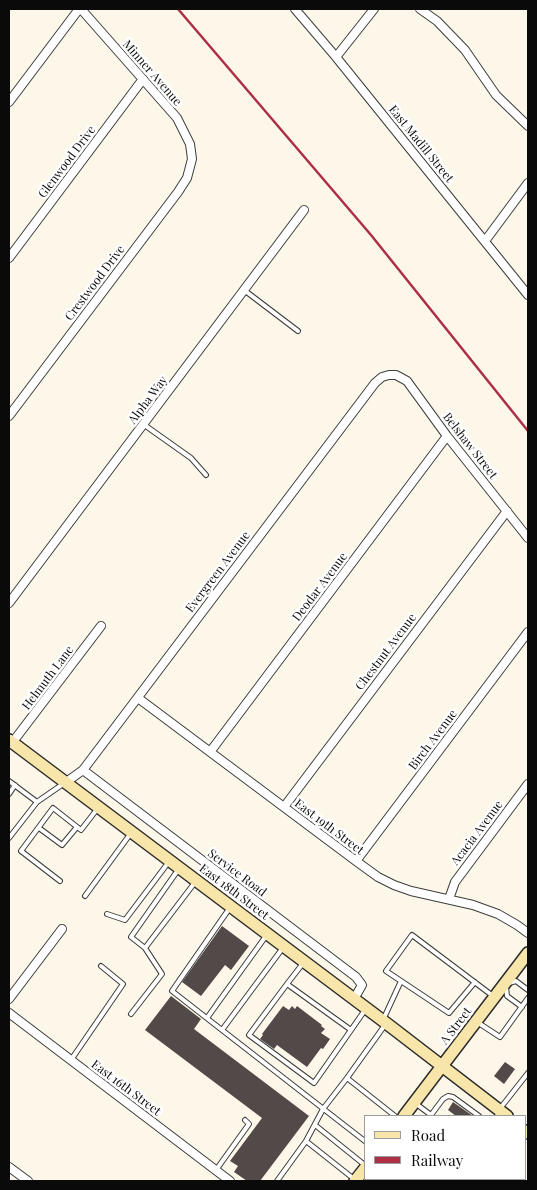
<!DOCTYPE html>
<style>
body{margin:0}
#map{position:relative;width:537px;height:1190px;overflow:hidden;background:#fdf7e9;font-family:"Playfair Display",serif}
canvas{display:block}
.frame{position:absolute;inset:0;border:10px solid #0a0a0a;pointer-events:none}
.legend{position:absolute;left:364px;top:1115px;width:162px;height:65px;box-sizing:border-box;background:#fff;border:1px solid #9d9d9d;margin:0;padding:6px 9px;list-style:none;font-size:15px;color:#0a0a0a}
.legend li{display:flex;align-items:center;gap:10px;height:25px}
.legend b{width:25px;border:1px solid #9d9d9d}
</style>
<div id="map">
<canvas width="537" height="1190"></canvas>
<div class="frame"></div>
<ul class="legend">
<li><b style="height:6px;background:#f8e5aa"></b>Road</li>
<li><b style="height:6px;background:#ad2f46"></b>Railway</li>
</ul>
</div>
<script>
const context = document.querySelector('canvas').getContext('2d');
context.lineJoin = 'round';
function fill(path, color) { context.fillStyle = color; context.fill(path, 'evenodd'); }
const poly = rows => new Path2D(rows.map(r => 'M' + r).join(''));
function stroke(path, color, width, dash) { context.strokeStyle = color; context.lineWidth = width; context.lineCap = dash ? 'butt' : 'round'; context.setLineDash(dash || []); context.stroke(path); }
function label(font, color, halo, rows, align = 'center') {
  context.font = font + ' "Playfair Display",serif'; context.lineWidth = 5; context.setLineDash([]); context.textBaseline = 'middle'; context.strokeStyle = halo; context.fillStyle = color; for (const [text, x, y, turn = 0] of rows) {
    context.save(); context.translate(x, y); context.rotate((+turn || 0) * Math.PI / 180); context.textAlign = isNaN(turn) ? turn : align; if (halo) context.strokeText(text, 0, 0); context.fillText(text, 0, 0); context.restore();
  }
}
const building = poly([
 [222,926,249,946,231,970,225,965,201,996,182,982],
 [171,996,201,1019,194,1029,309,1116,260,1181,247,1181,234,1172,238,1166,230,1161,262,1118,145,1030],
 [283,1006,289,1010,292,1006,295,1009,297,1006,322,1025,321,1026,325,1029,321,1033,330,1039,323,1049,321,1048,307,1067,277,1045,274,1049,260,1039,263,1035,262,1034],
 [505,1062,515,1069,504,1084,494,1076],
 [453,1102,473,1116,456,1116,448,1110]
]);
const lane = poly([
 [244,290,298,331],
 [143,424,191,458,206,475],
 [9,781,37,802],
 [9,794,15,785],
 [39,828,62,845,77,827],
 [9,838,37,802,63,784],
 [178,870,131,937,145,948,196,881],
 [60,881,21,851,53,808,81,830,98,808],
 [85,896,131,833],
 [107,914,125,920,168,863],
 [282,949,222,1030,366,1142],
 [475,982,449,1013,386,971,412,935,493,996],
 [509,983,516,981,528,990],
 [287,984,304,962],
 [506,987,507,996,522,1007],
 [131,1014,162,974,145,948],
 [207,1018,266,936],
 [383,1020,401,981],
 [477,1022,500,1037,528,998],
 [385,1025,347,1078,395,1116],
 [222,1030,172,991,229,909],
 [351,1030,287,984,249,1035,314,1083,365,1010],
 [71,1060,123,984,101,966],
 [347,1078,323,1109,306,1141,354,1179],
 [415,1103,431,1115,443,1099,448,1096,453,1097,479,1116],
 [497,1116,502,1106,528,1073],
 [315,1125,366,1166],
 [216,1170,249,1124,245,1120],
 [277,1181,306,1141],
 [428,1181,430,1179]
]);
const street = poly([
 [295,9,336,57,528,295],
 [420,9,437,21,465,50,496,95,528,126],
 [336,57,374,9],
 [9,102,79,9],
 [485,241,528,183],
 [9,258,143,79],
 [9,416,178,192,187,178,192,159,190,144,177,118,81,9],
 [9,603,304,210],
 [138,698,356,861,378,877,394,885,411,891,473,905,498,914,517,925,528,933],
 [12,743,101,626],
 [210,752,447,436],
 [83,770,356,977,362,985,354,999],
 [65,783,83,770,375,383,382,377,389,375,396,375,407,381,447,436,528,538],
 [284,807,507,511],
 [356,861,528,632],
 [449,899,455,882,528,784],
 [9,999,62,929],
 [9,1013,230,1181],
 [9,1167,28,1181],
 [404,1179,407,1181]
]);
const secondary = poly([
 [9,740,386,1023,507,1116],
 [404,1116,528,953],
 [526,1131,528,1133],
 [355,1181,366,1167]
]);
const rail = poly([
 [178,9,371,235,528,431]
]);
const streetNames = [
 ["Minner Avenue",152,73,49],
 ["East Madill Street",421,144,51],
 ["Glenwood Drive",67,162,-53],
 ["Crestwood Drive",95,283,-53],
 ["Alpha Way",148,400,-53],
 ["Belshaw Street",470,446,52],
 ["Evergreen Avenue",218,572,-53],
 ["Deodar Avenue",320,587,-53],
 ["Chestnut Avenue",386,652,-53],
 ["Helmuth Lane",48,678,-53],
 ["Birch Avenue",433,740,-53],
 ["East 19th Street",329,827,37],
 ["Acacia Avenue",477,833,-53],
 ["Service Road",237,873,37],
 ["East 18th Street",234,892,37],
 ["A Street",456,1026,-53],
 ["East 16th Street",126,1088,37]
];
fill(building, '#524a48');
stroke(lane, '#3d3d3d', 6);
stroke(street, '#3d3d3d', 10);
stroke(secondary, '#2c2c2c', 14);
stroke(lane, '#fff', 4);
stroke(street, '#fff', 8);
stroke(secondary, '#f8e5aa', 11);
stroke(rail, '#ad2f46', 2.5);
label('12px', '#0a0a0a', '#fff', streetNames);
</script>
